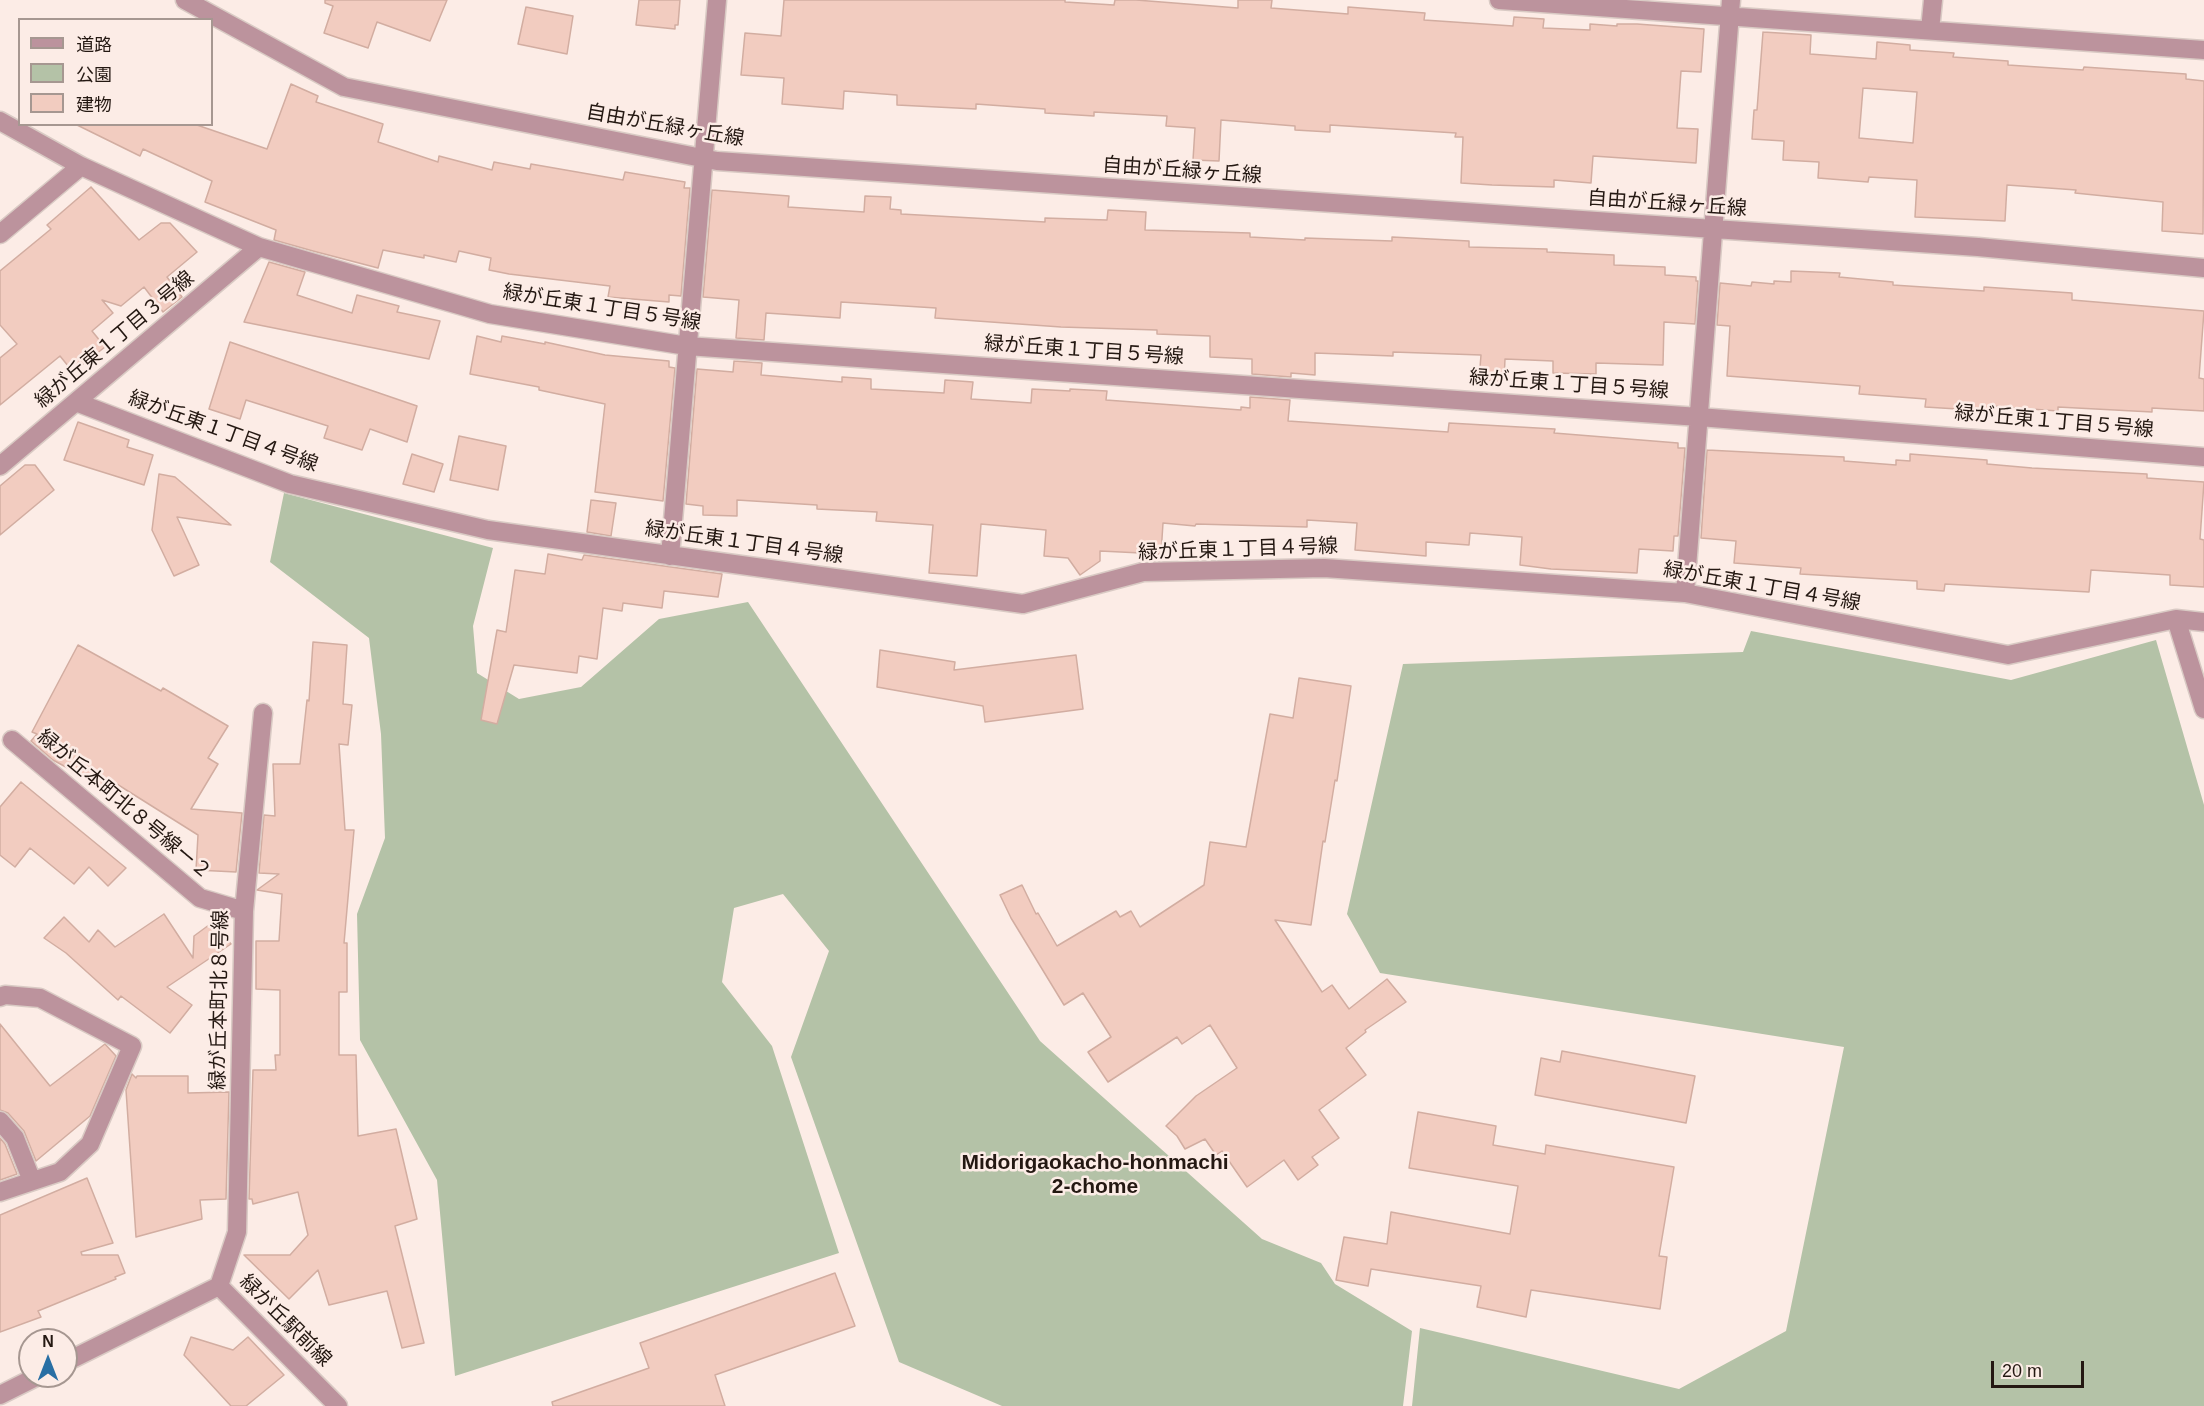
<!DOCTYPE html>
<meta charset="utf-8">
<style>
body{margin:0}
#map{position:relative;width:2204px;height:1406px;overflow:hidden;background:#fcece6;font-family:Helvetica,"Noto Sans JP",sans-serif}
canvas{display:block}
.legend{position:absolute;left:18px;top:18px;width:195px;height:108px;box-sizing:border-box;background:#fcece6;border:2px solid #a69791;margin:0;padding:8px 10px;list-style:none;font-size:18px;color:#241812}
.legend li{display:flex;align-items:center;gap:12px;height:30px}
.legend b{width:30px;border:2px solid #a69791}
.north{position:absolute;left:18px;top:1328px;width:60px;height:60px;box-sizing:border-box;background:#fcece6;border:2px solid #a69791;border-radius:50%;rotate:0deg;font-size:16px;font-weight:700;line-height:24px;text-align:center;color:#241812}
.north::after{content:'';display:block;margin:auto;width:21px;height:27px;background:#296fa4;clip-path:polygon(50% 0,100% 100%,50% 72%,0 100%)}
.scale{position:absolute;left:1991px;top:1361px;width:93px;height:27px;box-sizing:border-box;border:3px solid #241812;border-top:0;padding-left:8px;font-size:18px;line-height:21px;white-space:nowrap;color:#241812;-webkit-text-stroke:4px #fcece6;paint-order:stroke}
</style>
<div id="map">
<canvas width="2204" height="1406"></canvas>
<ul class="legend">
<li><b style="height:8px;background:#bc939d"></b>道路</li>
<li><b style="height:16px;background:#b4c2a7"></b>公園</li>
<li><b style="height:16px;background:#f2ccc0"></b>建物</li>
</ul>
<div class="north">N</div>
<div class="scale">20 m</div>
</div>
<script>
const context = document.querySelector('canvas').getContext('2d');
context.lineJoin = 'round';
function fill(path, color) { context.fillStyle = color; context.fill(path, 'evenodd'); }
const poly = rows => new Path2D(rows.map(r => 'M' + r).join(''));
function stroke(path, color, width, dash) { context.strokeStyle = color; context.lineWidth = width; context.lineCap = dash ? 'butt' : 'round'; context.setLineDash(dash || []); context.stroke(path); }
function label(font, color, halo, rows, align = 'center') {
  context.font = font + ' Helvetica,"Noto Sans JP",sans-serif'; context.lineWidth = 5; context.setLineDash([]); context.textBaseline = 'middle'; context.strokeStyle = halo; context.fillStyle = color; for (const [text, x, y, turn = 0] of rows) {
    context.save(); context.translate(x, y); context.rotate((+turn || 0) * Math.PI / 180); context.textAlign = isNaN(turn) ? turn : align; if (halo) context.strokeText(text, 0, 0); context.fillText(text, 0, 0); context.restore();
  }
}
const green = poly([
 [284,493,493,548,473,626,477,673,519,699,581,687,659,619,748,602,1040,1041,1262,1239,1321,1263,1335,1284,1412,1331,1403,1406,1002,1406,899,1362,791,1057,829,951,783,894,734,908,722,982,772,1046,839,1253,455,1376,437,1180,360,1040,357,914,385,838,381,734,369,638,270,562],
 [1751,631,2011,680,2156,640,2204,805,2204,1406,1412,1406,1420,1328,1679,1389,1786,1331,1844,1047,1380,973,1347,914,1403,664,1743,652]
]);
const building = poly([
 [325,0,447,0,430,41,377,22,368,48,324,33,333,6,325,3,325,0],
 [639,0,680,0,678,25,675,25,675,29,636,25,639,0],
 [784,0,1065,0,1065,2,1114,5,1115,0,1136,0,1238,8,1238,0,1272,0,1271,8,1348,14,1348,7,1425,13,1424,20,1513,26,1514,17,1544,19,1543,28,1590,30,1590,24,1617,26,1617,24,1637,24,1704,29,1701,72,1681,71,1677,128,1698,129,1696,163,1593,156,1591,183,1554,180,1554,187,1492,185,1461,183,1463,137,1455,137,1456,133,1330,125,1330,132,1295,130,1295,126,1221,120,1219,161,1193,160,1195,128,1166,126,1167,116,1094,112,1094,116,1045,113,1045,109,976,104,976,109,897,105,897,95,844,91,843,109,782,104,784,78,741,75,745,33,781,36,784,0],
 [526,7,573,16,567,54,518,44,526,7],
 [1763,32,1811,35,1810,54,1876,59,1877,42,1910,45,1910,50,1954,53,1953,57,2008,61,2008,65,2083,70,2084,67,2186,74,2186,79,2204,81,2203,234,2162,231,2163,202,2075,193,2076,190,2007,185,2005,221,1915,217,1917,180,1869,177,1868,182,1818,178,1819,162,1783,160,1784,141,1752,139,1754,110,1757,110,1763,32],
 [1863,88,1917,92,1913,143,1859,138,1863,88],
 [291,84,318,96,316,102,383,124,378,142,438,162,439,156,492,170,494,162,530,169,531,164,623,180,625,172,685,182,684,188,690,188,681,296,669,295,669,302,608,297,610,286,509,274,489,270,491,258,459,251,456,262,424,255,424,258,383,250,378,268,313,251,274,240,276,230,205,202,212,181,143,149,140,156,75,124,194,124,267,149,291,84],
 [91,187,139,240,161,223,170,223,197,252,167,277,182,297,163,312,144,287,121,306,102,300,113,313,92,331,105,347,73,372,60,356,0,405,0,358,17,344,0,325,0,271,51,229,47,225,91,187],
 [712,190,789,196,788,207,864,212,865,196,891,197,890,209,901,210,901,214,1045,222,1045,218,1107,220,1108,210,1146,212,1145,230,1250,233,1250,237,1305,240,1305,238,1392,241,1392,237,1469,241,1469,247,1547,249,1547,252,1614,255,1614,265,1665,267,1665,275,1696,277,1696,281,1698,281,1695,324,1664,322,1663,365,1596,363,1596,374,1553,373,1553,361,1505,359,1504,381,1479,380,1481,355,1393,352,1393,356,1315,353,1315,375,1291,373,1291,377,1252,374,1252,359,1210,357,1210,336,1157,334,1157,330,1061,327,935,318,936,308,841,302,840,318,766,313,764,340,736,338,739,300,703,297,712,190],
 [269,262,305,272,297,295,352,313,357,295,399,306,397,312,440,321,429,359,244,322,269,262],
 [1791,271,1840,273,1839,277,1893,282,1893,285,1984,291,1984,287,2072,293,2072,300,2204,311,2199,378,2204,379,2204,411,2152,408,2152,412,2058,407,2058,411,1991,406,1990,411,1925,407,1926,399,1859,394,1860,386,1727,376,1730,326,1717,325,1720,283,1751,286,1752,282,1774,284,1774,281,1791,282,1791,271],
 [477,336,501,342,502,336,545,344,545,342,605,355,669,361,669,367,675,368,663,501,595,492,605,404,539,390,539,387,470,374,477,336],
 [230,342,417,406,407,442,370,429,362,450,324,438,328,426,246,400,240,419,209,409,230,342],
 [734,361,762,363,761,375,842,382,842,377,871,379,871,389,944,393,945,380,973,382,971,399,1031,403,1032,389,1070,391,1070,389,1107,391,1106,400,1241,410,1241,407,1250,408,1250,397,1290,400,1288,421,1448,432,1449,423,1555,429,1554,433,1678,443,1678,448,1685,448,1678,536,1674,536,1673,551,1639,549,1637,573,1551,569,1520,565,1522,537,1470,533,1469,545,1426,542,1426,556,1355,550,1357,523,1307,520,1307,527,1196,524,1195,526,1163,523,1161,554,1100,551,1100,561,1080,575,1068,558,1044,556,1046,530,981,524,977,576,929,573,933,525,876,521,877,512,817,509,817,505,737,500,737,516,703,515,703,506,686,504,697,369,733,372,734,361],
 [78,422,129,440,127,447,153,455,144,485,64,460,78,422],
 [459,436,506,446,498,490,450,480,459,436],
 [1707,450,1844,457,1844,461,1896,465,1896,460,1910,461,1910,454,1987,460,1987,464,2032,468,2147,474,2147,478,2204,482,2200,539,2204,540,2204,587,2170,585,2170,575,2091,570,2089,592,1945,584,1944,591,1917,589,1917,581,1800,574,1801,568,1734,563,1736,541,1701,538,1707,450],
 [412,454,443,464,434,492,403,484,412,454],
 [25,465,35,465,54,490,0,535,0,486,25,465],
 [159,474,175,477,231,525,177,517,199,565,174,576,152,530,159,474],
 [591,500,616,503,611,536,587,532,591,500],
 [548,554,582,560,584,555,722,574,718,597,664,591,662,608,623,603,622,611,603,608,597,659,579,656,577,673,514,665,497,724,481,720,497,630,506,632,515,570,545,574,548,554],
 [313,642,347,645,343,704,352,705,348,745,339,744,345,830,354,830,344,943,347,943,347,992,339,992,339,1055,356,1055,358,1136,396,1129,417,1219,395,1226,424,1343,402,1348,387,1291,329,1305,318,1270,289,1299,244,1255,290,1255,308,1235,298,1192,253,1204,252,1199,249,1199,253,1070,276,1070,275,1055,280,1055,280,990,256,989,256,941,279,941,282,894,257,890,279,874,259,873,264,815,275,816,273,764,300,764,307,700,309,701,313,642],
 [78,645,161,691,163,688,228,726,208,758,218,764,191,809,242,813,236,872,196,870,198,835,112,781,108,790,53,760,31,741,37,734,32,732,78,645],
 [880,650,955,662,954,670,1076,655,1083,709,985,722,983,706,877,687,880,650],
 [1299,678,1351,686,1337,781,1335,780,1325,842,1323,841,1311,925,1275,920,1322,992,1332,985,1349,1009,1387,979,1406,1002,1365,1030,1366,1032,1346,1048,1366,1075,1319,1110,1339,1138,1312,1157,1318,1165,1298,1180,1284,1160,1247,1187,1222,1151,1216,1155,1205,1139,1185,1149,1177,1136,1166,1126,1196,1096,1237,1068,1210,1025,1182,1044,1177,1037,1108,1082,1088,1052,1111,1037,1083,993,1064,1005,1011,918,1000,895,1022,885,1036,914,1038,913,1057,946,1116,911,1120,917,1131,911,1140,927,1204,885,1210,842,1246,847,1270,714,1293,718,1299,678],
 [21,782,126,868,108,886,89,867,74,884,30,848,15,867,0,855,0,807,21,782],
 [164,914,193,958,194,936,213,922,231,944,167,987,192,1005,170,1033,121,996,118,1000,66,953,44,938,64,917,89,942,98,930,115,947,164,914],
 [0,1024,50,1086,105,1044,116,1056,90,1116,36,1161,24,1131,8,1113,0,1110,0,1024],
 [1562,1051,1695,1076,1686,1123,1535,1095,1541,1058,1560,1062,1562,1051],
 [132,1074,136,1078,137,1076,188,1076,188,1093,229,1092,226,1199,200,1200,202,1219,136,1237,126,1090,132,1074],
 [1418,1112,1496,1126,1493,1145,1545,1154,1546,1145,1674,1167,1659,1256,1667,1257,1660,1309,1531,1290,1526,1317,1477,1307,1481,1286,1371,1269,1368,1286,1336,1280,1344,1237,1387,1244,1391,1212,1510,1234,1518,1186,1409,1168,1418,1112],
 [0,1138,5,1144,17,1174,0,1180,0,1138],
 [87,1178,113,1243,81,1252,82,1255,118,1255,125,1273,115,1277,116,1279,38,1311,41,1317,0,1332,0,1215,87,1178],
 [835,1273,855,1326,715,1375,725,1406,553,1406,552,1402,649,1368,640,1343,835,1273],
 [191,1337,233,1350,248,1337,284,1375,246,1406,231,1406,184,1355,191,1337]
]);
const minor = poly([
 [185,0,344,87,717,161,1978,247,2204,268],
 [1499,0,2204,50],
 [1930,30,1933,0],
 [0,121,81,166,259,247,490,314,687,346,1699,417,2204,457],
 [0,234,81,166],
 [76,402,290,484,488,530,1023,604,1143,572,1324,568,1685,593,2008,655,2176,619,2204,622],
 [0,466,259,247],
 [670,556,717,0],
 [1685,593,1731,0],
 [2176,619,2204,709],
 [12,740,200,898,244,911],
 [0,997,5,995,40,998,132,1046,90,1144,60,1172,0,1192],
 [0,1121,15,1138,32,1181],
 [219,1286,237,1232,244,911,263,713],
 [66,1362,219,1286,338,1406],
 [0,1395,38,1376]
]);
const streetNames = [
 ["自由が丘緑ヶ丘線",665,126,10],
 ["自由が丘緑ヶ丘線",1182,171,4],
 ["自由が丘緑ヶ丘線",1667,204,4],
 ["緑が丘東１丁目５号線",602,308,9],
 ["緑が丘東１丁目３号線",115,340,-40],
 ["緑が丘東１丁目５号線",1084,351,4],
 ["緑が丘東１丁目５号線",1569,385,4],
 ["緑が丘東１丁目５号線",2054,422,5],
 ["緑が丘東１丁目４号線",223,432,20],
 ["緑が丘東１丁目４号線",744,543,8],
 ["緑が丘東１丁目４号線",1238,550,-2],
 ["緑が丘東１丁目４号線",1762,587,10],
 ["緑が丘本町北８号線ー２",124,805,40],
 ["緑が丘本町北８号線",220,1000,-89],
 ["緑が丘駅前線",285,1321,45]
];
const neighbourhoodNames = [
 ["Midorigaokacho-honmachi",1095,1163],
 ["2-chome",1095,1187]
];
fill(green, '#b4c2a7');
fill(building, '#f2ccc0');
stroke(building, '#d2ada1', 1.5);
stroke(minor, '#d9cac4', 21);
stroke(minor, '#bc939d', 18);
label('20px', '#241812', '#fcece6', streetNames);
label('bold 21px', '#241812', '#fcece6', neighbourhoodNames);
</script>
